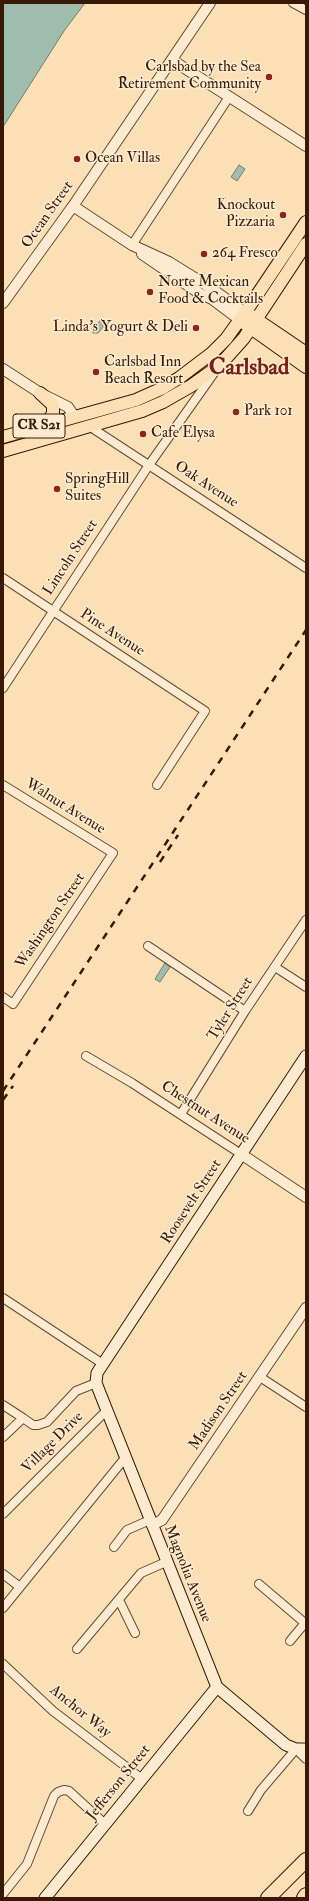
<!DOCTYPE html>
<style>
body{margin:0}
#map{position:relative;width:309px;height:1901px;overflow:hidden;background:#fbe0b6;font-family:"IM FELL Double Pica",serif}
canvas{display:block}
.frame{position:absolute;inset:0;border:4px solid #371905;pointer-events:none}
</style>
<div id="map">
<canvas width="309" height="1901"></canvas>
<div class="frame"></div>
</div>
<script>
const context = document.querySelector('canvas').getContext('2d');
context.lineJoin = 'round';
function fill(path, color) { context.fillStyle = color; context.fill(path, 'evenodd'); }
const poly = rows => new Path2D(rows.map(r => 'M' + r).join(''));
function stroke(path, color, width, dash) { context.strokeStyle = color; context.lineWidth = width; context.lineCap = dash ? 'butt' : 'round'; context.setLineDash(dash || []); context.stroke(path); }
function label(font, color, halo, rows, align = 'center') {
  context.font = font + ' "IM FELL Double Pica",serif'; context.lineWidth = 3; context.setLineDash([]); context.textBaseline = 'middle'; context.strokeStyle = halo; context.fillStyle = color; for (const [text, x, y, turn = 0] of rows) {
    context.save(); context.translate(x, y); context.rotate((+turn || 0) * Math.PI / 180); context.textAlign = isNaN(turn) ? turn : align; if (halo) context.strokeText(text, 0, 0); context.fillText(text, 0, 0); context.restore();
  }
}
const water = poly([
 [3,3,85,3,64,31,3,127,3,3],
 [239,165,245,169,237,181,231,177,239,165],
 [100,321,103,323,103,327,98,333,93,333,92,328,100,321],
 [165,963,170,967,160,982,155,979,165,963]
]);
const minor = poly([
 [293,3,306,10],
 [132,245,229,97],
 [89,426,306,568],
 [3,578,205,711,157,785],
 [3,688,149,465,214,373],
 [3,785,113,853,13,1004,3,997],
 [148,946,245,1011],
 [275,967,306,987],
 [86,1056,132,1083,241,1154],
 [181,1114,245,1011,306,920],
 [3,1298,103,1364],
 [260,1377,306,1407],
 [3,1405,23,1418,3,1437],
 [23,1418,33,1425,38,1425,47,1422,76,1391,96,1383],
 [3,1514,107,1410],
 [114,1547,127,1530,150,1520],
 [3,1574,20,1587],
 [259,1584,306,1624],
 [119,1600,135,1633],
 [3,1608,125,1458],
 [290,1641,305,1623],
 [77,1649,141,1573,166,1562],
 [3,1664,53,1711,142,1779],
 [248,1811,261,1790,296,1749,306,1759],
 [3,1894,27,1864,54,1796,58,1792,64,1790,69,1791,105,1824]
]);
const tertiary = poly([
 [172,60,306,146],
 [73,206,132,245,169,262,211,288,245,313],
 [142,254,199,293,212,299,240,320],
 [3,303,73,206,210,3],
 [3,369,40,393,68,407,74,416],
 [241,1154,306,1197],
 [152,1525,162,1520,306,1308]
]);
const secondary = poly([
 [306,1056,97,1373,96,1383,217,1687,286,1745,296,1749,306,1749],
 [45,1898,217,1687]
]);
const primary = poly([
 [250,315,306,353],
 [244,323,306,367],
 [40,393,53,405,53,414,45,424],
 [3,437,136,400,163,388,179,378,212,353,226,339,251,304,306,222],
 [3,451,142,411,163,402,191,386,219,366,244,338,306,244]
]);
const motorway = poly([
 [268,1898,306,1860],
 [304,1898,306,1895]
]);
const rail = poly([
 [160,862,178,835],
 [3,1091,306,630],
 [3,1100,13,1086]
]);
const markers = [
 [269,77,4,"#8f2418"],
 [77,159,4,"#8f2418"],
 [283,215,4,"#8f2418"],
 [204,254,4,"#8f2418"],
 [150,292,4,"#8f2418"],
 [196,328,4,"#8f2418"],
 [96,372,4,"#8f2418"],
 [236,412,4,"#8f2418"],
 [143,434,4,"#8f2418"],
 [57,489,4,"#8f2418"]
];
const shields = [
 [39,426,52]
];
const shieldNames = [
 ["CR S21",39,426]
];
const poiNames = [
 ["Carlsbad by the Sea",261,68,"right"],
 ["Retirement Community",261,85,"right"],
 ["Ocean Villas",85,159],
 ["Knockout",275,206,"right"],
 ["Pizzaria",275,223,"right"],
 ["264 Fresco",212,254],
 ["Norte Mexican",158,283],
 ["Food & Cocktails",158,300],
 ["Linda's Yogurt & Deli",188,328,"right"],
 ["Carlsbad Inn",104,363],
 ["Beach Resort",104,380],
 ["Park 101",244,412],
 ["Cafe Elysa",151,434],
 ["SpringHill",65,480],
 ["Suites",65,497]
];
const streetNames = [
 ["Ocean Street",48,215,-55],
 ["Oak Avenue",206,485,33],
 ["Lincoln Street",71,558,-57],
 ["Pine Avenue",112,633,33],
 ["Walnut Avenue",65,807,32],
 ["Washington Street",51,921,-56],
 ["Tyler Street",231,1009,-58],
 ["Chestnut Avenue",205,1113,33],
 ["Roosevelt Street",192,1202,-57],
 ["Madison Street",219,1411,-56],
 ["Village Drive",53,1443,-45],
 ["Magnolia Avenue",187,1574,68],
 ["Anchor Way",80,1712,39],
 ["Jefferson Street",119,1783,-51]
];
const townNames = [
 ["Carlsbad",249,369]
];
fill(water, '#9fbdaf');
stroke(water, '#757b6b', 1);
stroke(minor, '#684b31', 10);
stroke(tertiary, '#684b31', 12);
stroke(secondary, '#371905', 13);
stroke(primary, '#371905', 14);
stroke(motorway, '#371905', 16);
stroke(minor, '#fcebd0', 8);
stroke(tertiary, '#fcebd0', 10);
stroke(secondary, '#fcebd0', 11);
stroke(primary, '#fbe0b6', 12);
stroke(motorway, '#fbe0b6', 14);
stroke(rail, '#371905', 2.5, [7, 7]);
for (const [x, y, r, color] of markers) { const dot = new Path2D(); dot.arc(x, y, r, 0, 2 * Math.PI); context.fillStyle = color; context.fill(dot); stroke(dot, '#fcebd0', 1.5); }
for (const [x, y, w] of shields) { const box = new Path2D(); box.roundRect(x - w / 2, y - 12, w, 24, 3); context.fillStyle = '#fcebd0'; context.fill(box); stroke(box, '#371905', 1); }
label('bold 14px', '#371905', null, shieldNames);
label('15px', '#371905', '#fcebd0', poiNames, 'left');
label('15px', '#371905', '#fcebd0', streetNames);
label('bold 23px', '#7a1f14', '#fcebd0', townNames);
</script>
